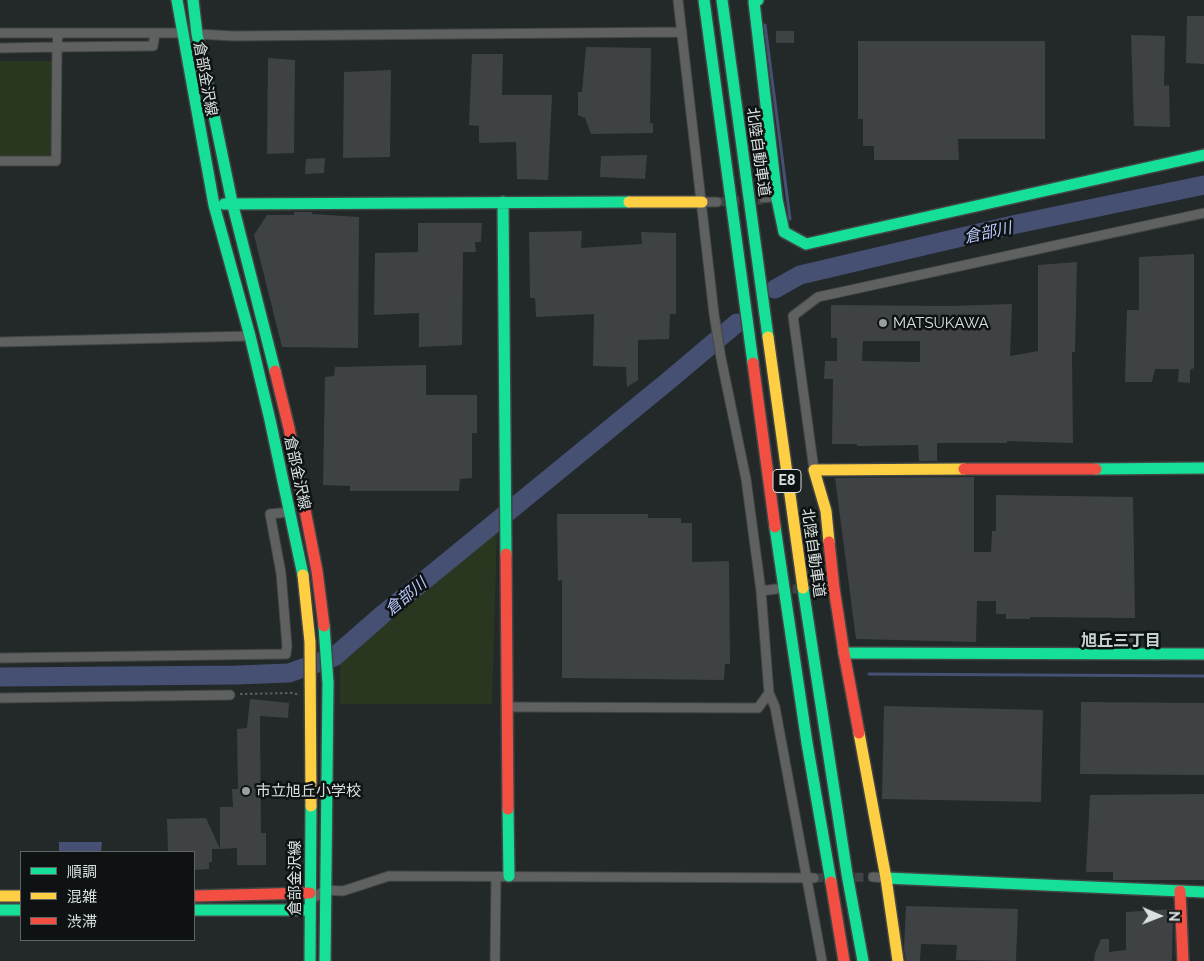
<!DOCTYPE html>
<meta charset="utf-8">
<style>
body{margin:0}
#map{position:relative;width:1204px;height:961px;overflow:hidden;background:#232829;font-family:Raleway,"Noto Sans JP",sans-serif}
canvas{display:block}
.legend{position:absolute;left:20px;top:851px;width:175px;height:90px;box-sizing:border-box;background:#0e1212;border:1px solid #606464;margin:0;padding:6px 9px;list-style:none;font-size:15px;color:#dae0e0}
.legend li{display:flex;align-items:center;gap:10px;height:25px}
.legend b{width:25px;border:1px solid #606464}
.north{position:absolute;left:1134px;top:891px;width:50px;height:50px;-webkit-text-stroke:4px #0e1212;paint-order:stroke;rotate:91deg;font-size:14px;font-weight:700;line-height:20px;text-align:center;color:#dae0e0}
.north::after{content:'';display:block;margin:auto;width:18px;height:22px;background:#dae0e0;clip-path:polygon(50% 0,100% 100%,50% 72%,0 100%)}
</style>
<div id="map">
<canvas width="1204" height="961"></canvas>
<ul class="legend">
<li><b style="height:6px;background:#16e098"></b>順調</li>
<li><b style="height:6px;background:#ffcf43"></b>混雑</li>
<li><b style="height:6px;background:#f24e42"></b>渋滞</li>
</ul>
<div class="north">N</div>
</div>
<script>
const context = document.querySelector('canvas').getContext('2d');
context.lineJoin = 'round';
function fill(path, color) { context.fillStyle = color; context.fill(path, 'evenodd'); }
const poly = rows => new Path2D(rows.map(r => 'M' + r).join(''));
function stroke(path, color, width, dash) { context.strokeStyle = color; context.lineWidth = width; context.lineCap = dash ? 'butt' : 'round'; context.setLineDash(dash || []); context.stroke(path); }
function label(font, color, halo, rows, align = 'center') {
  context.font = font + ' Raleway,"Noto Sans JP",sans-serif'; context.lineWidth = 5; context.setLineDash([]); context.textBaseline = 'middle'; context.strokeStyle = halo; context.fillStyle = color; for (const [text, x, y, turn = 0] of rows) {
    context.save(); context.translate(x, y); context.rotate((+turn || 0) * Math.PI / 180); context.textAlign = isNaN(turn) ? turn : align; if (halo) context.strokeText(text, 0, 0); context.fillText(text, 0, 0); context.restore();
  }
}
const green = poly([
 [0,61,55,61,54,151,50,157,0,157],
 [497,531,492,704,340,704,340,663]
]);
const water = poly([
 [59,842,102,842,101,852,59,852]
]);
const stream = poly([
 [765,25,790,219],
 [869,674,1204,676]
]);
const river = poly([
 [775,289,800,275,1017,224,1204,185],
 [0,677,237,675,289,673,334,657,382,615,667,382,737,323]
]);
const building = poly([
 [1187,16,1204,16,1204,64,1186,63],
 [776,31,794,31,794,43,776,43],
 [1131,35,1165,36,1164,86,1169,85,1170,127,1134,126],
 [858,41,1045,41,1045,139,958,139,959,160,874,160,874,146,863,146,863,119,858,119],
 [586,47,651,48,650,123,653,123,653,133,591,134,585,118,578,115,578,92,582,92],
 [472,54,503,54,502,95,552,95,548,180,517,179,516,142,479,143,479,126,469,125],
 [268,58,295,60,294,153,267,154],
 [391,70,390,157,343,158,344,72],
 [647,155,645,179,600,177,601,156],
 [325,158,324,173,305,174,306,159],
 [294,212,312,212,312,214,359,217,358,348,282,347,254,235,267,215,294,215],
 [418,223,482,223,481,242,475,242,476,252,463,252,462,345,419,347,419,313,374,315,375,253,418,252],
 [582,231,581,248,642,244,641,232,676,233,676,314,670,314,669,339,638,340,638,380,627,387,626,367,593,366,594,314,536,317,535,298,530,298,529,232],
 [1194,254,1194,368,1190,370,1190,383,1178,382,1179,369,1155,369,1152,382,1125,382,1127,310,1139,310,1139,257],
 [1077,262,1075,352,1072,352,1073,443,1007,441,1007,443,937,443,937,461,919,461,918,445,857,446,857,444,832,444,833,379,824,379,825,361,837,361,837,338,831,338,831,305,949,306,1012,304,1010,356,1038,351,1038,265],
 [863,341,920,341,920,362,862,361],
 [426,365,426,395,477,395,477,433,472,433,472,478,460,479,459,491,350,491,350,486,323,485,325,377,334,376,335,367],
 [974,477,974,552,991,552,992,531,996,531,996,495,1133,497,1135,618,1030,617,1030,619,1006,619,1006,614,996,614,996,601,977,601,976,642,856,639,835,478],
 [557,514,648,514,648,518,681,518,681,523,692,523,692,562,729,561,730,664,725,664,724,680,562,678,562,580,558,581],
 [1092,637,1135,637,1135,646,1092,646],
 [250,699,289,703,288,718,260,716,261,833,266,833,266,865,237,865,237,848,220,849,220,807,233,807,232,789,238,789,237,729,247,728],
 [1081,702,1204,703,1204,775,1080,774],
 [884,706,1043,710,1041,802,882,799],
 [1204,794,1204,880,1113,880,1113,872,1086,872,1090,795],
 [206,818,220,849,212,849,212,862,209,862,209,869,194,870,194,852,168,852,167,819],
 [906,906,1018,909,1016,961,956,960,957,945,921,944,920,961,906,961,904,949],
 [1173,909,1172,961,1094,961,1095,953,1101,939,1109,939,1109,952,1126,950,1126,912]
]);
const streetTunnel = poly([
 [717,202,762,200],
 [779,589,819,589],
 [814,878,873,877]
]);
const path = poly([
 [240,694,292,693,300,695]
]);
const lane = poly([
 [762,200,776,199]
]);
const street = poly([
 [678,0,714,314,721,358,746,479,761,591,769,693,775,707,822,961],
 [0,33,182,33],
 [58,33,57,47,153,46,155,33],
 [197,34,233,36,682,32],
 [0,48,57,47,56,161,0,161],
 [702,202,717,202],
 [0,342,250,336],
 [814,470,793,316,818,297,1204,213],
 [819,589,834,588],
 [761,591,776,589],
 [0,658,286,654,287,646,281,573,270,514,290,512],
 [0,698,230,695],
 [509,707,758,708,769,693],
 [873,877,886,878],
 [309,901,325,890,343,891,389,876,814,878],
 [495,961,496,877]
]);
const fast = poly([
 [177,0,214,205,250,336,270,420,303,575],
 [193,0,197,34,232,202,275,371],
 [704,0,753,363],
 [722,0,768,337],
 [758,0,754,2,777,199,784,232,806,244,1204,155],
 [503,202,506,554],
 [224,204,629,202],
 [1096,469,1204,468],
 [775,527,807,743,831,882],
 [803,588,847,874,863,961],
 [324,626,328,683,325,961],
 [844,653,1204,654],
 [508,809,509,876],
 [886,878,1204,892],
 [0,910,21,910],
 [194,910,310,910],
 [310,961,311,806]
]);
const slow = poly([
 [629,202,702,202],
 [768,337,803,588],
 [829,542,826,511,814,470,964,469],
 [303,575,310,642,311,806],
 [859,733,886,878,898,961],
 [0,896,21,896]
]);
const jam = poly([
 [753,363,775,527],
 [275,371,289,428,317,571,324,626],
 [964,469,1096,469],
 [829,542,834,588,844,653,859,733],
 [506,554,508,809],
 [831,882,844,961],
 [1180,891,1183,961],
 [194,896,310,893]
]);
const markers = [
 [883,323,5,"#9aa0a0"],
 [246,791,5,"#9aa0a0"]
];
const shields = [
 [787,481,28]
];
const shieldNames = [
 ["E8",787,481]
];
const streetNames = [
 ["倉部金沢線",205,79,80],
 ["北陸自動車道",758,152,82],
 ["倉部金沢線",297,473,78],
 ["北陸自動車道",813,553,82],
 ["倉部金沢線",295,878,-90]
];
const poiNames = [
 ["MATSUKAWA",893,323],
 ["市立旭丘小学校",256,791]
];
const waterNames = [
 ["倉部川",988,233,-12],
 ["倉部川",406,597,-40]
];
const neighbourhoodNames = [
 ["旭丘三丁目",1121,641]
];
fill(green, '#293721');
fill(water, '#455073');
stroke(stream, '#455073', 3);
stroke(river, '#455073', 19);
fill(building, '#3e4244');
stroke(streetTunnel, '#3e4444', 9, [9, 4.5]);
stroke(lane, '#414545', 7);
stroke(street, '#414545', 11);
stroke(fast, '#414545', 14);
stroke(slow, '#414545', 14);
stroke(jam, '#414545', 14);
stroke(path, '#5a5e5e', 2, [2.5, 2.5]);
stroke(lane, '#5f6161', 4.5);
stroke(street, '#5f6161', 9);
stroke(fast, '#16e098', 11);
stroke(slow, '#ffcf43', 11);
stroke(jam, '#f24e42', 11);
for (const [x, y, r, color] of markers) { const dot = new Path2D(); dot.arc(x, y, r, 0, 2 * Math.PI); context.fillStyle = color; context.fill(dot); stroke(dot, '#0e1212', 2); }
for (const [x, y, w] of shields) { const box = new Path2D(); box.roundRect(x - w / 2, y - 11.5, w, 23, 4); context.fillStyle = '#0e1212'; context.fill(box); stroke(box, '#dae0e0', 1); }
label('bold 14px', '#dae0e0', null, shieldNames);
label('15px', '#dae0e0', '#0e1212', streetNames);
label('15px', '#dae0e0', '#0e1212', poiNames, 'left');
label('italic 16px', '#b8c9fd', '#0e1212', waterNames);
label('bold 16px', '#c6d1d2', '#0e1212', neighbourhoodNames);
</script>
